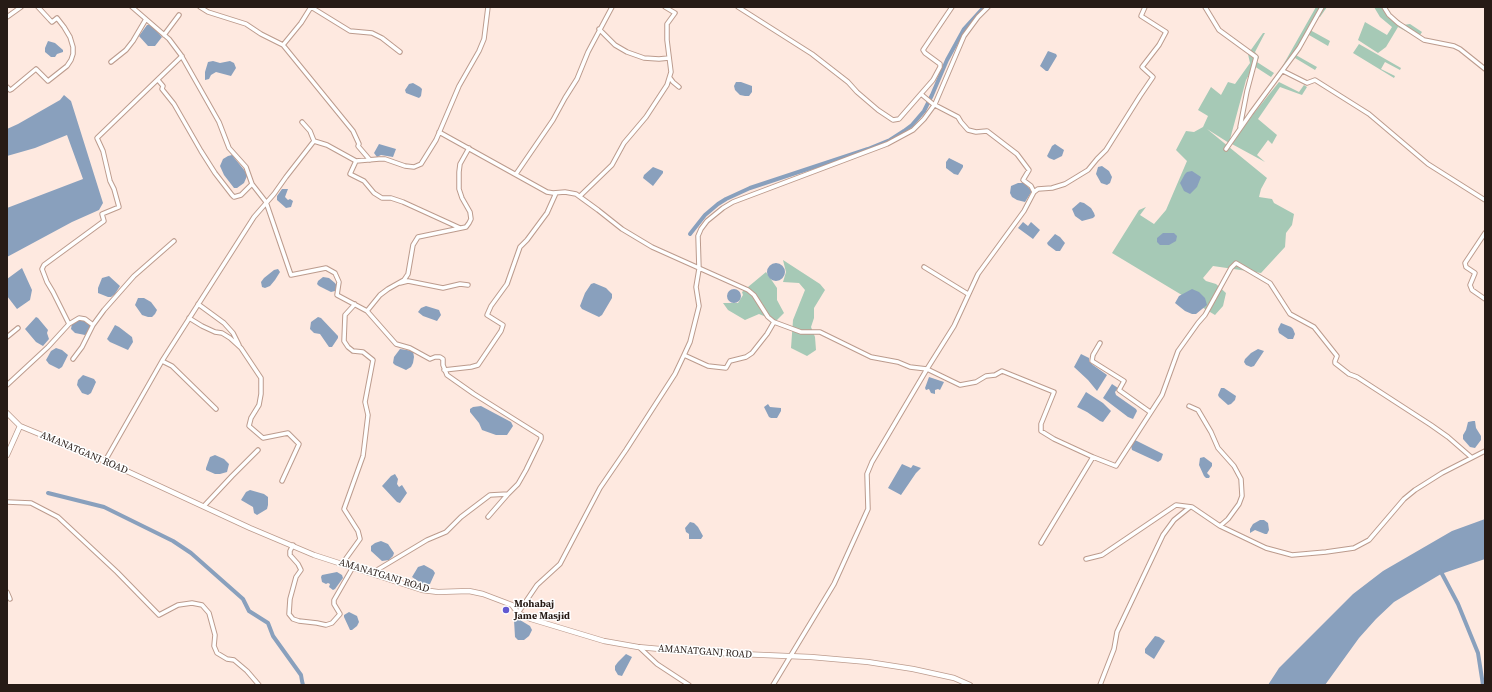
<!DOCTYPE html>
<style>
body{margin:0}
#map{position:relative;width:1492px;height:692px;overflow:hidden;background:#fee9e0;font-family:"Source Serif 4",serif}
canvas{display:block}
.frame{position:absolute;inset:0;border:8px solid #271b16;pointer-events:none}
</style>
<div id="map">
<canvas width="1492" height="692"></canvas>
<div class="frame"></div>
</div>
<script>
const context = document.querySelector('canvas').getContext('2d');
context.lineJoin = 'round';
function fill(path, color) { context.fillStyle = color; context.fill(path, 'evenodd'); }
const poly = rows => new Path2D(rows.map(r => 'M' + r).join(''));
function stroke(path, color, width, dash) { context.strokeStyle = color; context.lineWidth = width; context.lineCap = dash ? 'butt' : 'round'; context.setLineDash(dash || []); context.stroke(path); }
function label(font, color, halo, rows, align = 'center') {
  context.font = font + ' "Source Serif 4",serif'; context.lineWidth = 3; context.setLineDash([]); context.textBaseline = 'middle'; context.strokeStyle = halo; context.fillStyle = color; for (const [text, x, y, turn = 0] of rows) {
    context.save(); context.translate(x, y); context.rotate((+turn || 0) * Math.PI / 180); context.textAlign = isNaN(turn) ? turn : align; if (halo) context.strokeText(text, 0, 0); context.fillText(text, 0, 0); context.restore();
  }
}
const green = poly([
 [1316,7,1327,7,1320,17,1318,16,1310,30,1330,41,1328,46,1309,35,1294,54,1317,67,1315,70,1295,58,1285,66,1282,67],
 [1374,7,1384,7,1386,13,1392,20,1399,20,1403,25,1410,24,1422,32,1418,38,1398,27,1386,47,1378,53,1358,40,1365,22,1387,35,1392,27,1380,17],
 [1263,33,1265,33,1255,52,1259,57,1257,62,1274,73,1271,77,1254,66,1246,80,1229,143,1207,129,1267,178,1261,189,1259,197,1272,199,1274,203,1294,214,1292,225,1286,233,1285,247,1261,273,1213,266,1203,278,1206,281,1216,284,1226,293,1223,306,1215,315,1112,253,1139,210,1146,207,1140,215,1154,224,1166,210,1187,161,1176,150,1186,131,1194,132,1203,127,1208,116,1198,110,1211,87,1221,95,1228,82,1235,84,1250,63,1248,54],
 [1359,44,1401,68,1400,70,1385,62,1381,69,1395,76,1394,78,1353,53],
 [1279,82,1299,92,1304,85,1307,87,1302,95,1280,87,1258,119,1277,135,1272,144,1268,140,1257,155,1265,162,1230,143],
 [783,260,820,284,825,290,814,308,814,318,811,327,815,337,816,350,807,356,791,348,793,320,805,290,799,283,783,282,786,272],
 [766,272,777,288,777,300,784,313,776,321,759,314,745,320,728,310,723,303,738,303,743,295,742,292]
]);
const water = poly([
 [147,25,150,25,155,29,162,37,155,46,148,46,139,36],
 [48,41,55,43,63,50,63,52,57,54,55,57,51,57,45,52,45,48],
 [1048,51,1056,54,1057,56,1048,71,1046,71,1040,66],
 [230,61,234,63,236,68,231,76,216,72,211,75,209,79,205,80,205,72,208,62,213,61,220,63],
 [736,82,741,82,752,86,752,92,749,96,745,96,740,95,735,90,734,86],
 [413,83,420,87,422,89,421,96,419,98,406,93,405,90,409,84],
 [64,95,71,101,103,203,99,210,72,222,7,257,7,208,83,179,67,135,35,148,7,156,7,129,18,124,60,100],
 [379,144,396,149,393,157,381,155,377,157,374,153],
 [1055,144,1064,150,1062,156,1054,160,1049,158,1047,156,1052,146],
 [232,155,245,171,247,176,244,183,237,188,234,188,224,175,220,166,223,159,228,156],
 [949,158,963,165,963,167,958,175,954,174,946,168,946,162],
 [1102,166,1109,171,1112,177,1110,183,1107,185,1101,183,1096,174,1098,167],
 [653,167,663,171,663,173,653,186,643,178,644,175],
 [1192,171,1201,177,1197,187,1190,194,1184,191,1180,183,1185,174,1187,172],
 [1018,183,1024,183,1032,191,1025,202,1017,200,1012,197,1010,193,1011,186],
 [282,189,288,189,285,197,288,200,290,199,293,201,291,207,286,208,277,200,277,196],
 [1080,202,1084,203,1091,208,1094,213,1095,216,1093,218,1082,221,1075,216,1072,209],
 [1023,222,1028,226,1031,222,1040,230,1033,239,1018,228],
 [1163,233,1174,233,1177,236,1176,241,1169,245,1160,245,1157,242,1157,238],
 [1055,234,1060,237,1065,243,1060,251,1056,251,1048,245,1047,243],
 '767 272a9 9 0 1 1 18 0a9 9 0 1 1-18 0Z',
 [22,268,32,290,30,300,17,309,7,296,7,279],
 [278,269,280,272,275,280,270,286,265,288,262,287,261,282,264,278,274,270],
 [109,276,120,286,115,294,111,297,108,297,98,293,98,288,102,278],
 [323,277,329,278,335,283,337,286,335,291,331,292,319,286,317,284,318,281],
 [594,283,606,288,612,294,612,298,602,315,599,317,582,309,580,306,585,293,591,284],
 '727 296a7 7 0 1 1 14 0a7 7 0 1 1-14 0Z',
 [1192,289,1199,292,1205,298,1207,305,1196,314,1192,314,1185,311,1175,303,1179,296],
 [138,298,144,298,151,302,157,310,155,314,152,317,148,317,142,315,135,305],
 [426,306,439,310,441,315,437,321,423,316,418,312,421,308],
 [36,317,38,318,48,330,47,333,49,339,43,346,36,342,25,329],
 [318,317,321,318,338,336,338,338,332,347,329,347,320,334,314,333,310,329,311,322],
 [77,319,86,321,91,325,88,332,85,335,75,333,71,329,72,323],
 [1281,323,1291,327,1293,329,1295,334,1293,339,1288,339,1279,333,1278,329],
 [115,325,119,327,132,337,133,342,128,350,110,342,107,339],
 [56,348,62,350,68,355,62,367,59,369,49,364,46,360,51,351],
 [400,349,413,351,414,357,413,363,411,367,406,370,395,365,393,363,394,357],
 [1258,349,1264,351,1254,366,1251,367,1246,365,1244,362,1245,359,1251,353],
 [1081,354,1089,358,1089,361,1093,365,1107,375,1097,391,1088,380,1074,367],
 [83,375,94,379,96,382,91,393,88,395,82,393,77,385,78,380],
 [929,377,944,382,940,390,938,389,935,390,935,394,931,393,929,389,926,390,925,388],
 [1112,384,1118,388,1115,392,1116,395,1136,409,1137,411,1133,419,1128,417,1103,398],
 [1221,388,1224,388,1236,396,1235,400,1231,404,1228,405,1219,397,1218,395],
 [1086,392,1103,403,1111,411,1103,422,1100,421,1087,412,1077,407],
 [768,404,770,407,781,408,781,411,777,418,771,418,769,417,764,407],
 [481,406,511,422,513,426,507,435,496,435,482,430,479,423,470,412,470,409,473,407],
 [1473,421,1475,421,1476,428,1481,436,1481,440,1475,448,1470,447,1463,439,1463,435,1466,430,1468,422],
 [1133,439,1163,454,1161,460,1158,462,1132,450,1131,446],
 [215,455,224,459,229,464,227,472,220,474,215,474,206,470,206,468,210,457],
 [1204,457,1212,463,1212,466,1207,473,1210,476,1209,478,1206,478,1204,476,1199,465,1200,458],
 [902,464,911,468,913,465,921,468,916,473,901,495,888,488],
 [395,474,398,479,397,484,399,487,402,485,407,493,400,503,397,502,382,486,391,476],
 [250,490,264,494,268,497,268,505,267,509,257,515,254,513,253,507,241,500,246,492],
 [1485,519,1485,559,1441,574,1394,602,1376,619,1359,638,1325,685,1268,685,1279,668,1353,594,1383,571,1452,531],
 [1260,520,1264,520,1268,523,1269,530,1267,534,1265,534,1255,530,1250,533,1250,529,1253,524],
 [690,522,694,523,698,527,703,536,701,539,689,539,689,534,686,532,685,528],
 [381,541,388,544,394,553,393,556,389,560,382,561,371,551,371,546,375,543],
 [424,565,433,570,435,573,430,584,424,585,412,577,418,567],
 [337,572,342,575,343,578,335,589,333,590,329,587,330,584,328,583,326,584,322,582,321,577,322,575],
 [349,612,357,616,359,622,357,626,352,630,350,630,344,617,344,615],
 [518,615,520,617,520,620,530,626,532,630,529,636,524,640,518,640,515,637,514,620,516,616],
 [1155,636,1159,637,1165,641,1154,659,1145,653,1145,649],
 [626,654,632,657,622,676,618,675,615,670,615,666,618,662]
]);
const canal = poly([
 [690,234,705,215,718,204,726,199,750,188,868,149,890,140,904,131,912,125,924,111,932,95,947,60,964,29,984,7],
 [48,493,104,507,173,541,191,553,243,599,249,611,268,623,273,636,301,675,302,681,303,685],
 [1440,570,1458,604,1478,653,1483,685]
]);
const minor = poly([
 [132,7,169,39,181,55,219,122,229,148,246,167,252,184,266,202,291,275,326,268,335,273,339,282,337,295,367,311,396,344,410,348,430,359,435,357,440,357,443,359,443,365,447,375,474,394,541,436,541,439,526,470,518,484,508,494,490,495,461,517,446,532,427,540,372,573],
 [200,7,208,12,246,24,261,34,283,45,353,131,359,144,358,146,370,160],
 [311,7,350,31,372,33,382,38,400,52],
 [738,7,812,54,848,82,857,92,878,110,893,120,899,119,933,80,940,67,940,64,925,53,923,50,952,7],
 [1205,7,1219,30,1256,57,1247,91,1240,127],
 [1384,7,1389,15,1398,23,1424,40,1454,46,1460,49,1485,69],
 [7,17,21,7],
 [599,29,615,45,627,52,644,58,659,59,669,58],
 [164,35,179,15],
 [283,45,301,23,311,7],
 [111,62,126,50,133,41,146,19],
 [1283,71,1307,83,1315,80,1369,114,1428,164,1485,200],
 [670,78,673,82,679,87],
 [158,80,163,86,162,89,174,104,201,151,215,173,232,195,234,197,241,195,252,184],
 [7,87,10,90,12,89,36,69,48,81,67,66,71,60,73,54,73,47,70,37,64,27,57,18,52,22,50,20,38,7],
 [921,94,933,104,958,117,961,122,968,130,976,132,987,131,1017,154,1029,170,1023,180,1031,186,1034,192],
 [302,122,310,131,314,141,327,145,356,161,379,159,385,159,405,166,414,167,421,164,436,140,459,86,479,51,484,39,488,7],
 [439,132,547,192,553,193,565,192,576,194,598,210,622,229,652,247,748,290,754,295,768,317,774,322,801,332,820,332,871,357,898,362,910,367,927,369,954,326,978,274,1024,211,1034,192,1038,189,1052,188,1065,184,1088,170,1097,159,1106,150,1140,96,1153,77,1142,67,1159,45,1166,32,1141,16,1145,7],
 [1226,149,1251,113,1299,48,1322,7],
 [356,161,350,174,364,181,374,193,382,198,391,198,403,202,460,228],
 [516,174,553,120,565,98,577,79,588,52,612,7],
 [580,196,612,165,624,143,646,117,667,85,671,72,667,40,667,24,675,13,665,7],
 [1485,233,1465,263,1466,267,1475,273,1470,285,1472,290,1485,299],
 [924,267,968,294],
 [400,283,408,281,443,288,460,284,468,285],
 [198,304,224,323,233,333,239,345],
 [367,311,380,295,388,289,404,280,408,274,413,245,418,237,466,227,469,223,471,219,470,212,462,198,459,189,459,172,460,164,469,148],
 [189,318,202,326,215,332,222,333,230,338,241,348,261,378,261,394,259,405,251,418,249,426,263,438,288,433,299,444,282,481],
 [69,324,79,318,85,319,93,325,82,347,73,359],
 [93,325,104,310,134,276,174,241],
 [7,337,18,328],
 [1100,343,1093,355,1092,361,1124,381,1119,390,1150,412],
 [684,355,708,366,726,368,730,361,746,357,752,353,767,334,774,322],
 [162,361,172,366,216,409],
 [444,370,471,367,478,365,501,331,503,325,487,315,491,306,507,284,520,247,527,240,547,213,556,193],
 [7,385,48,347,69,324,53,292,47,282,42,269,44,265,104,221,102,214,119,207,114,189,110,181,103,151,97,138,182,56],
 [1189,406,1198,410,1211,432,1218,448,1234,466,1241,479,1242,496,1239,504,1228,519,1220,526],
 [105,461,162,361,254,217,274,194,286,177,314,141],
 [7,502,31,503,58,517,117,572,159,615,178,605,192,603,202,605,209,613,215,635,214,646,217,653,227,659,234,660,247,671,259,685],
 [204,506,232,476,258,450],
 [488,517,508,494],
 [1041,543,1093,457,1116,466,1162,395,1178,351,1198,323,1205,315,1231,268,1236,263,1270,283,1290,314,1314,327,1337,356,1335,361,1335,363,1349,374,1357,377,1431,425,1448,437,1471,457],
 [293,545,290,551,290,555,298,564,301,570,296,577,290,599,289,614,293,619,299,621,317,623,326,625,332,623,340,614,334,604,334,600,353,567],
 [1086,559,1102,555,1176,505,1192,507,1220,526,1266,548,1292,555,1326,552,1354,548,1369,540,1404,499,1415,490,1442,473,1485,451],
 [342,564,360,539,358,531,344,509,363,456,368,415,365,402,373,360,363,352,353,351,348,347,344,341,345,315,355,304],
 [7,592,10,599],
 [518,613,537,585,560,564,600,488,626,450,675,374,684,355,690,342,699,306,696,287,699,269,698,236,701,229,707,221,723,208,733,202,887,144,913,130,924,119,935,104,964,36,978,17,988,7],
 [639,647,657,664,689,685],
 [773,685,834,584,868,509,867,474,872,462,927,369,960,385,976,382,986,376,995,375,1002,371,1054,392,1041,424,1041,431,1054,439,1093,457],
 [1100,685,1114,649,1117,632,1163,535,1174,520,1190,507]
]);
const major = poly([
 [7,413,20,426,105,461,250,528,314,555,422,590,438,592,469,591,483,594,512,605,518,613,531,619,604,641,638,647,693,652,811,657,868,662,913,669,954,678,970,685],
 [7,455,20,426]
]);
const markers = [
 [506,610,4,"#6259d1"]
];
const streetNames = [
 ["AMANATGANJ ROAD",84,453,23],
 ["AMANATGANJ ROAD",384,576,17],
 ["AMANATGANJ ROAD",705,652,4]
];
const poiNames = [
 ["Mohabaj",514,604],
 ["Jame Masjid",514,616]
];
fill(green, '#a6c9b6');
fill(water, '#89a0bd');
stroke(canal, '#89a0bd', 4);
stroke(minor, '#bc9b8d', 5.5);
stroke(major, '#bc9b8d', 6);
stroke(minor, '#fff', 3.5);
stroke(major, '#fff', 4.5);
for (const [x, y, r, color] of markers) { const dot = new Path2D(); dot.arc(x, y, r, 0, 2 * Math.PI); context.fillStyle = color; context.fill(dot); stroke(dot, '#fff', 1.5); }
label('10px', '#271b16', '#fff', streetNames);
label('bold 10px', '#271b16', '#fff', poiNames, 'left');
</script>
